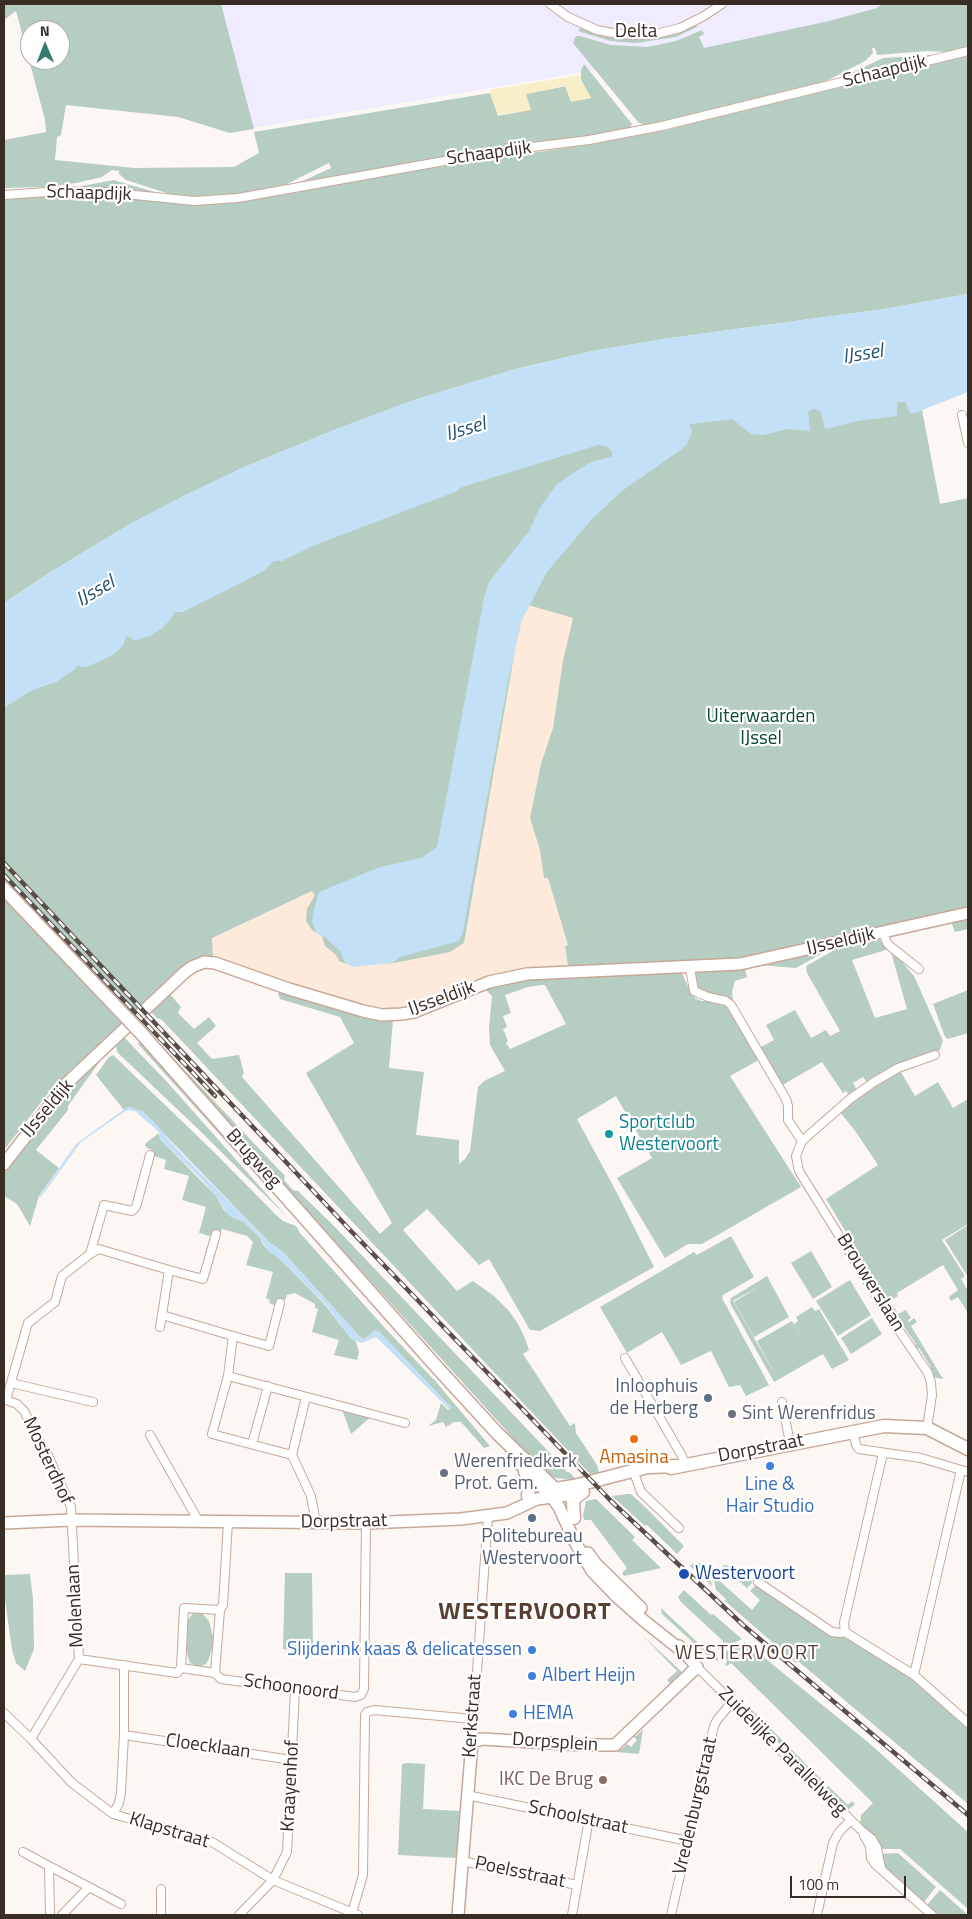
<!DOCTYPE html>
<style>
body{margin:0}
#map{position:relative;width:972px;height:1919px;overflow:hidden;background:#fdf7f3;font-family:"Titillium Web",sans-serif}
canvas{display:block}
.frame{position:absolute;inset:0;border:5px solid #382c25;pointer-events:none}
.north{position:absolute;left:20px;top:20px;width:50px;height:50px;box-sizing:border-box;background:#fff;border:1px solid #afaba8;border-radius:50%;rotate:359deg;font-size:14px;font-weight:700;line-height:20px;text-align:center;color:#382c25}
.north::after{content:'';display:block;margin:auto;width:18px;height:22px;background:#367c72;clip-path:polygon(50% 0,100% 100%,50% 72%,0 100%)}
.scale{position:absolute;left:790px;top:1876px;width:116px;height:22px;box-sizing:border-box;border:2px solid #382c25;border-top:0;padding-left:6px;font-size:15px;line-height:18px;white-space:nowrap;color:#382c25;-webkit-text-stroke:4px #fff;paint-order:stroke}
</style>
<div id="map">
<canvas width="972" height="1919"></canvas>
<div class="frame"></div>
<div class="north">N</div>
<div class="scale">100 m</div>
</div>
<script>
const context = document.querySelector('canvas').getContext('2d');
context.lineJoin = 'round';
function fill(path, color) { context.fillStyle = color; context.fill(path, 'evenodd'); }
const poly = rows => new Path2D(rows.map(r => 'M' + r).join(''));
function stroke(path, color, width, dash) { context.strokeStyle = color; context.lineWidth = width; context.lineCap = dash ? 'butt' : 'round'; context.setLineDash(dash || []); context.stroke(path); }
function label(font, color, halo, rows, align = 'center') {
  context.font = font + ' "Titillium Web",sans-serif'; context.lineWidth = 4.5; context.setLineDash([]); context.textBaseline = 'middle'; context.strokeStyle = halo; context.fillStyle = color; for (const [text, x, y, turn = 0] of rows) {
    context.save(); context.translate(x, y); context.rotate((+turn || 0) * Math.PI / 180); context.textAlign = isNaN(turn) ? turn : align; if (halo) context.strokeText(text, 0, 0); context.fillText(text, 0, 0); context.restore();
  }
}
const commercial = poly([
 [21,4,968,4,934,13,229,132,60,60,60,30,30,30]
]);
const industrial = poly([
 [530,603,574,617,586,641,545,878,557,876,576,943,565,946,568,966,552,969,415,1006,387,1010,372,1009,214,960,211,944,212,938,314,890,508,681,522,620]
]);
const green = poly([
 [4,4,221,4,254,129,230,133,178,117,66,105,61,135,57,137,55,160,134,168,234,167,259,153,254,132,490,93,498,115,526,94,566,86,571,101,591,98,581,80,581,70,584,64,632,124,629,130,561,140,534,142,298,183,331,168,329,163,283,186,236,195,204,198,179,197,126,180,119,174,119,171,112,170,102,177,76,183,46,187,4,188,4,140,46,132,45,120,16,11,4,20],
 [30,30,60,30,60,60,30,60],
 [882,4,968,4,968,47,947,52,927,51,877,55,875,48,872,48,873,53,865,61,819,85,646,126,638,122,573,43,576,36,580,36,611,45,648,47,676,41,702,30,704,34,699,37,704,48,829,21,877,8],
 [695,26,699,26,676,37,636,43,610,41,578,31,580,28,609,37,637,39,667,36],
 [934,55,891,64,878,70,837,80,883,58],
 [968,55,968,294,884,309,663,339,593,351,516,369,414,400,329,432,240,469,186,495,130,524,46,575,4,603,4,197,83,194,174,203,365,178,592,144,667,130,740,110,805,96],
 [114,180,120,182,162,194,120,189,71,188],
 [901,401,906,402,908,408,910,410,922,410,940,504,968,498,968,909,742,958,674,963,568,966,565,946,568,945,548,878,544,878,540,850,530,818,541,764,553,728,563,661,573,618,525,604,520,621,464,943,450,952,394,963,354,965,340,962,335,954,325,946,322,936,312,930,306,921,307,909,315,895,312,891,212,938,213,957,199,958,181,967,53,1087,4,1150,4,706,70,668,120,634,265,561,541,455,656,433,695,423,815,408],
 [968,918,968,929,955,932,951,921],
 [861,940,879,940,884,943,886,950,852,960,875,1018,907,1009,891,952,894,952,914,976,943,1041,940,1050,868,1084,863,1077,853,1083,857,1090,848,1094,846,1091,843,1093,822,1062,781,1086,759,1048,774,1040,766,1025,795,1010,811,1038,826,1030,830,1036,840,1031,807,973,806,966,847,943],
 [830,949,796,968,759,965],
 [742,968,745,969,747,977,735,981,732,992,733,1001,697,988,694,975,699,971],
 [679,972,683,975,691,993,695,998,701,1001,716,1001,727,1005,731,1011,759,1060,730,1076,801,1187,702,1244,688,1244,665,1258,617,1178,652,1158,616,1096,577,1119,617,1193,654,1267,540,1331,530,1330,489,1259,479,1265,427,1209,403,1230,457,1291,473,1281,494,1296,509,1311,518,1324,524,1336,529,1350,523,1354,570,1426,575,1423,576,1433,597,1465,599,1473,590,1474,162,1020,157,1018,150,1011,168,992,181,1007,178,1013,194,1029,209,1017,216,1026,197,1043,212,1059,239,1055,244,1073,242,1077,380,1234,392,1223,306,1073,354,1043,340,1017,280,999,278,994,282,990,393,1020,389,1068,424,1072,416,1135,459,1140,459,1164,465,1159,470,1151,478,1087,484,1081,505,1071,490,1045,489,1028,492,996,484,988,524,979],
 [542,985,545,985,566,1024,510,1049,506,1043,508,1041,503,1029,507,1027,503,1016,511,1013,505,995,528,987],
 [968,990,968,1033,948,1039,945,1037,933,1004],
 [146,1029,285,1176,284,1180,293,1190,298,1191,335,1227,565,1469,566,1472,569,1472,577,1480,555,1478,542,1470,290,1192],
 [123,1036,168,1083,286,1216,196,1127,117,1052,116,1045],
 [140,1041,145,1043,180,1088,439,1377,138,1044],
 [105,1054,68,1106,68,1110,36,1150,59,1168,39,1196,30,1226,17,1204,4,1196,4,1169,64,1092],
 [113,1055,214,1152,276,1215,283,1221,296,1226,300,1233,384,1327,437,1383,490,1446,484,1448,461,1422,454,1422,446,1427,443,1422,428,1426,436,1420,441,1403,448,1410,451,1407,372,1333,364,1339,360,1337,283,1252,269,1242,233,1205,142,1111,128,1107,124,1110,96,1075,109,1057],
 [899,1069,915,1096,938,1082,953,1108,968,1099,968,1224,942,1240,965,1276,961,1279,968,1291,968,1313,958,1297,951,1301,949,1297,958,1290,943,1265,897,1293,898,1296,888,1302,826,1199,878,1165,856,1132,839,1111,869,1087],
 [159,1133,160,1139,216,1196,224,1210,232,1217,244,1222,260,1238,263,1245,282,1261,325,1305,349,1336,356,1342,359,1352,357,1360,334,1355,339,1340,312,1332,318,1309,315,1308,315,1304,295,1293,287,1295,285,1300,282,1300,274,1305,269,1303,270,1300,266,1298,273,1272,246,1265,253,1242,247,1236,222,1229,221,1233,215,1231,209,1236,199,1233,206,1207,182,1200,189,1176,164,1169,166,1160,151,1155,152,1150,147,1148,145,1145,147,1142],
 [968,1225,968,1277,945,1240],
 [731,1236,754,1277,723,1295,722,1298,769,1385,746,1396,740,1385,729,1387,711,1351,681,1365,662,1332,627,1353,600,1307,694,1252,697,1255],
 [811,1251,832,1287,813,1299,791,1263],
 [767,1276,789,1317,754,1337,734,1302,760,1286,733,1301,777,1378,757,1341,792,1321,813,1357,794,1324,798,1321,796,1317,812,1307,815,1311,819,1309,849,1360,832,1369,823,1354,774,1382,730,1303,731,1298],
 [850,1280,871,1315,838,1336,816,1301],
 [901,1302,894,1307,898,1314,906,1310,911,1318,908,1320,909,1322,914,1318,917,1322,911,1326,943,1379,942,1379,933,1377,929,1369,931,1367,919,1348,916,1349,914,1346,916,1344,904,1327,902,1328,899,1325,901,1323,893,1311,891,1313,889,1310],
 [872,1318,882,1334,851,1354,841,1338],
 [341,1407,372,1416,351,1434],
 [627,1494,631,1494,643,1505,684,1546,677,1554,647,1525,645,1526,612,1496],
 [596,1499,635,1537,632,1540,661,1568,624,1576,622,1573,627,1568,591,1520,584,1520,583,1515,586,1501],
 [694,1563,700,1563,709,1571,712,1586,690,1566],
 [726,1565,753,1582,747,1588,722,1566],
 [285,1573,312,1573,313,1652,283,1649],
 [30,1574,33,1599,34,1649,25,1671,16,1663,12,1650,4,1592,4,1575],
 [713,1575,752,1610,760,1600,750,1591,757,1584,834,1636,848,1638,917,1682,968,1727,968,1804,798,1661,796,1663,725,1601,726,1599,716,1590],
 [684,1590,711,1615,713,1614,742,1639,724,1648,723,1641,681,1602,678,1597],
 [661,1608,710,1654,718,1657,718,1661,709,1657,662,1614],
 [200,1611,209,1621,214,1640,209,1659,206,1664,199,1667,190,1663,188,1658,186,1645,188,1620,193,1613],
 [642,1635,682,1672,670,1687,668,1685,670,1683,667,1680,677,1671],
 [745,1642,869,1743,968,1832,968,1909,900,1849,879,1849,860,1824,861,1815,873,1803,731,1663,727,1666,725,1664,727,1662,725,1652],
 [748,1706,825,1783,821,1786,744,1710],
 [643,1729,639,1754,616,1752,623,1748,627,1744,631,1747,637,1740,632,1735,636,1736],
 [408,1763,425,1764,423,1809,460,1811,456,1858,398,1855,402,1764],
 [828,1786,848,1805,852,1801,855,1804,847,1811,825,1789],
 [898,1853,936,1887,924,1902,884,1866,881,1854],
 [940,1890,968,1915,939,1915,927,1905]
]);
const sand = poly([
 [581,75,581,80,591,98,571,102,565,86,526,94,531,110,498,116,490,93,490,90]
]);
const water = poly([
 [968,294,968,392,912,414,910,413,906,402,899,402,897,403,897,416,858,421,825,429,821,413,818,410,813,409,808,412,810,431,788,429,763,435,751,434,732,419,691,424,689,425,692,431,689,440,686,446,622,491,591,520,547,572,522,620,508,681,463,932,459,941,400,957,392,963,352,967,344,961,341,952,326,938,317,933,312,922,313,913,319,892,380,867,421,858,437,847,484,598,489,582,529,531,541,506,556,485,576,471,591,462,611,457,613,454,610,449,605,446,598,445,462,487,455,492,315,545,282,561,274,561,265,570,239,584,183,612,175,612,170,620,161,629,150,636,135,641,128,636,126,637,123,646,113,655,87,667,77,666,74,670,56,682,30,691,4,708,4,603,46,575,130,524,186,495,240,469,329,432,414,400,516,369,593,351,663,339,884,309],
 [130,1107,140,1110,154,1122,177,1149,269,1242,283,1252,360,1337,365,1339,374,1330,380,1332,451,1407,450,1410,376,1337,362,1343,352,1340,325,1304,282,1261,267,1250,260,1238,244,1222,229,1216,216,1196,200,1178,160,1139,159,1132,135,1111,127,1110,81,1142,41,1197,39,1197,76,1144,126,1108]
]);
const street = poly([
 [550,4,568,17,597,30,618,34,637,35,656,34,680,28,704,16,722,4],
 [4,195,62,191,106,192,194,201,238,198,500,151,589,140,662,126,968,51],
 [962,415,968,443],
 [883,932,887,943,891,947,919,969],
 [690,968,694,991,708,997,726,1001,731,1005,786,1099,788,1106,788,1120,802,1141,796,1156,799,1171,884,1308,928,1373,931,1383,932,1395,927,1428],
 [802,1141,850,1099,874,1082,898,1068,935,1055],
 [150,1155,136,1207,132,1211,104,1205,90,1254,99,1249,169,1270,162,1315,233,1336,228,1376,405,1423],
 [169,1270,203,1279,216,1234],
 [160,1327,162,1315],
 [233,1336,269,1346,280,1303],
 [625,1358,682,1456,685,1464],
 [228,1376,212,1434,292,1455],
 [11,1383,93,1402],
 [306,1397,292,1455,311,1496,316,1523],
 [782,1402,790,1443],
 [853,1431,856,1445,859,1449,921,1458,968,1472],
 [150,1435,199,1522],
 [252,1444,268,1386],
 [633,1470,641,1492,679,1528],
 [228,1522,223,1605,220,1610,215,1673,221,1679,355,1697,361,1695,364,1689,366,1523],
 [758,1582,832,1632,840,1633,845,1632,914,1675,968,1723],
 [845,1632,844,1623,883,1453],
 [79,1659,177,1673,181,1668,215,1673],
 [697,1667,862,1831,872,1839,877,1848,881,1868],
 [181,1668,184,1608,220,1610],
 [914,1675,961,1470],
 [4,1713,31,1739,72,1783,113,1814,212,1842,273,1880,358,1915],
 [124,1735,292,1760],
 [31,1739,79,1659,71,1507,46,1451,39,1441,24,1411,17,1404,6,1400,28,1323,55,1302,62,1276,90,1254],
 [472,1742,488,1516],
 [467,1795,688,1841],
 [113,1814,119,1803,121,1792,124,1735,124,1665],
 [864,1836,870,1846,871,1858,875,1864,932,1915],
 [23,1852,49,1866],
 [462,1861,577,1885],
 [89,1887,121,1904],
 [161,1889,161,1915],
 [352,1913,363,1875,365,1715,367,1712,374,1710,473,1719],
 [50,1915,49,1866,89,1887,62,1915],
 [239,1915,273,1880,287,1852,295,1689],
 [572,1915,589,1819],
 [671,1915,714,1726,717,1720,732,1702],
 [817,1915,833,1843,839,1832,851,1820]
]);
const secondary = poly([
 [4,1164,67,1083,185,972,192,967,204,962,215,963,289,989,363,1011,382,1015,401,1014,414,1012,489,982,527,974,740,964,968,913],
 [4,1523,71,1520,366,1523,461,1519,507,1513,537,1499,552,1497,559,1507,575,1542,592,1571,616,1596,643,1620,682,1651],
 [588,1553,596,1564,641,1608],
 [458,1915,472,1742,482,1739,583,1745,615,1745,697,1667,679,1646]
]);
const primary = poly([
 [141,1033,433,1363,497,1433,555,1489,574,1486,648,1467,678,1466],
 [520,1463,552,1497,570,1494],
 [671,1468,884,1426,927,1428,968,1449],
 [525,1471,529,1483,528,1496],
 [574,1518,573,1502,576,1497,583,1492]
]);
const rail = poly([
 [4,863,351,1231,611,1501,743,1625,968,1815],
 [4,875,215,1096]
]);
const primaryBridge = poly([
 [4,889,141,1033]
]);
const markers = [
 [609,1134,5,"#0f9aa8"],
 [708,1398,5,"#5c6f8a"],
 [732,1414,5,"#6b7280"],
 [634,1439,5,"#e8710a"],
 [770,1466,5,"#3f7fe0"],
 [444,1473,5,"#6b7280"],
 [532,1518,5,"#5c6f8a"],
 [684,1574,6,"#1a4fb4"],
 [532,1650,5,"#3f7fe0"],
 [532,1676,5,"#3f7fe0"],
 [513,1714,5,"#3f7fe0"],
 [603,1780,5,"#8d6e63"]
];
const streetNames = [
 ["Delta",636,32],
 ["Schaapdijk",885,72,-14],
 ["Schaapdijk",489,154,-8],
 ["Schaapdijk",89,194,2],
 ["IJsseldijk",841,942,-13],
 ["IJsseldijk",442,999,-20],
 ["IJsseldijk",48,1109,-50],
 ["Brugweg",253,1159,48],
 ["Brouwerslaan",870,1283,58],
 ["Dorpstraat",761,1449,-11],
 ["Mosterdhof",47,1461,65],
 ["Dorpstraat",344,1522,-1],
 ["Molenlaan",76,1606,-93],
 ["Schoonoord",291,1688,8],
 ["Kerkstraat",473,1716,-86],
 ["Dorpsplein",555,1743,4],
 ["Cloecklaan",208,1747,8],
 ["Zuidelijke Parallelweg",782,1752,45],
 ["Kraayenhof",291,1786,-87],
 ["Vredenburgstraat",696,1806,-77],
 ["Schoolstraat",578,1818,12],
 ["Klapstraat",169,1831,17],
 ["Poelsstraat",520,1873,12]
];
const parkNames = [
 ["Uiterwaarden",761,717],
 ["IJssel",761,739]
];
const cultureNames = [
 ["Sportclub",619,1123],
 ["Westervoort",619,1145]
];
const serviceNames = [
 ["Inloophuis",698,1387],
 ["de Herberg",698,1409],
 ["Politebureau",532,1537,"center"],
 ["Westervoort",532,1559,"center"]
];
const worshipNames = [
 ["Sint Werenfridus",742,1414],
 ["Werenfriedkerk",454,1462],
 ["Prot. Gem.",454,1484]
];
const foodNames = [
 ["Amasina",634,1458]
];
const shopNames = [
 ["Line &",770,1485,"center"],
 ["Hair Studio",770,1507,"center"],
 ["Slijderink kaas & delicatessen",522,1650,"right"],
 ["Albert Heijn",542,1676],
 ["HEMA",523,1714]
];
const transitNames = [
 ["Westervoort",695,1574]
];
const educationNames = [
 ["IKC De Brug",593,1780]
];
const waterNames = [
 ["IJssel",863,355,-9],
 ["IJssel",466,430,-16],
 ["IJssel",96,592,-30]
];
const neighbourhoodNames = [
 ["WESTERVOORT",747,1654]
];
const districtNames = [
 ["WESTERVOORT",525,1613]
];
fill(commercial, '#eeecfe');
fill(industrial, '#feeadb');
fill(green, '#b6cdc1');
fill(sand, '#f8efc9');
fill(water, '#c3e0f6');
stroke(street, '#c7a898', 10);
stroke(secondary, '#c7a898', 14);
stroke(primary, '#c7a898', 15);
stroke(street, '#fff', 8);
stroke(secondary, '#fff', 11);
stroke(primary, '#fff', 12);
stroke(rail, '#594e47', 4.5);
stroke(rail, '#fff', 2.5, [8]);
stroke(primaryBridge, '#c7a898', 15, []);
stroke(primaryBridge, '#fff', 12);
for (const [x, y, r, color] of markers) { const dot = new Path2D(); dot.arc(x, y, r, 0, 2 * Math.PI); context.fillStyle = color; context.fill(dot); stroke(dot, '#fff', 2); }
label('19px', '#382c25', '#fff', streetNames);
label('19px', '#084a34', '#fff', parkNames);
label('19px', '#0d838f', '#fff', cultureNames, 'left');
label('19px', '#4e5e75', '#fff', serviceNames, 'right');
label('19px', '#5b616d', '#fff', worshipNames, 'left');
label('19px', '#c56008', '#fff', foodNames);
label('19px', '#366cbe', '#fff', shopNames, 'left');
label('19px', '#164399', '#fff', transitNames, 'left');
label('19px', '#785e54', '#fff', educationNames, 'right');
label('italic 20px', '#245372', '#fff', waterNames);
context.letterSpacing = '1px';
label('20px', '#593f31', '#fff', neighbourhoodNames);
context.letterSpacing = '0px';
context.letterSpacing = '1px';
label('bold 24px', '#593f31', '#fff', districtNames);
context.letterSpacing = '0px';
</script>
